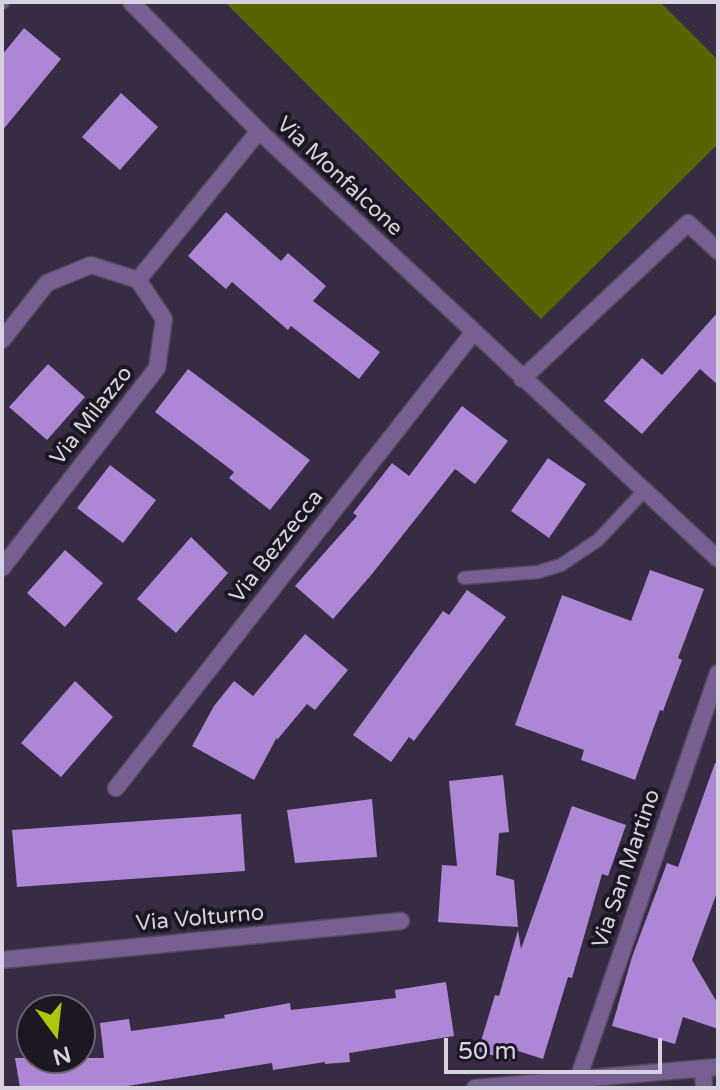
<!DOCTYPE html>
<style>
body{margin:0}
#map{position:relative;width:720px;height:1090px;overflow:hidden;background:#372c43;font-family:"Varela Round",sans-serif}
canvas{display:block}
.frame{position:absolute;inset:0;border:4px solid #d8d1e0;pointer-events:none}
.north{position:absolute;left:16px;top:994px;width:80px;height:80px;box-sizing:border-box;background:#1c1722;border:2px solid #67616e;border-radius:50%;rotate:165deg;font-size:22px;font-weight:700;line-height:32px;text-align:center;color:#d8d1e0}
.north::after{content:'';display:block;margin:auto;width:28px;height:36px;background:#aec50a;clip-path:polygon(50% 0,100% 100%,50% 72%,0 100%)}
.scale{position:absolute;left:444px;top:1038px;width:218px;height:36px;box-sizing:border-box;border:4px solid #d8d1e0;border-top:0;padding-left:10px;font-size:24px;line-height:28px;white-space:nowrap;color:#d8d1e0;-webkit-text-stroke:6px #1c1722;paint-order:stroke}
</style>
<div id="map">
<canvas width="720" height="1090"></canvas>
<div class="frame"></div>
<div class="north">N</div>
<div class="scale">50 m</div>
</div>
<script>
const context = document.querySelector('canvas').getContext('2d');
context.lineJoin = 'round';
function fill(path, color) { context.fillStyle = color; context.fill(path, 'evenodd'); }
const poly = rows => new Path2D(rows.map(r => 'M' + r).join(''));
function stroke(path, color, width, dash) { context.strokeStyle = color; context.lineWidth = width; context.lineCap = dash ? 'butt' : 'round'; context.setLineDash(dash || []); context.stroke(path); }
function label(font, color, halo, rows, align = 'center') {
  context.font = font + ' "Varela Round",sans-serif'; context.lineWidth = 8; context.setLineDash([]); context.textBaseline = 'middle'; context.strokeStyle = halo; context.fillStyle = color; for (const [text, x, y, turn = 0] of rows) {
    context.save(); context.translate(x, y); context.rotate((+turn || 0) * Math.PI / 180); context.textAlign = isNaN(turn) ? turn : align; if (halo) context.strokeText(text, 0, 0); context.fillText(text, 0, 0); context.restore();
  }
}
const green = poly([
 [225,2,660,2,718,60,718,144,541,319]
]);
const building = poly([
 [24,28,61,59,2,131,2,55],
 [121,93,158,127,120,170,82,137],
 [226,212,281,261,288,253,326,286,313,301,380,352,359,379,291,326,288,330,232,282,226,289,188,256],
 [718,312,718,385,700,369,642,434,604,401,642,358,662,375],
 [48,364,85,397,47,440,9,407],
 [188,369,310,460,270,510,229,478,234,472,155,412],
 [462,406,508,441,475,484,455,469,372,574,333,619,295,586,357,516,353,513,392,463,409,476],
 [548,458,586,484,549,538,511,511],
 [110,465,156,500,123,543,77,508],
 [191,537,228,573,176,633,137,599],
 [65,550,103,583,65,627,27,593],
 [650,570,704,589,678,658,682,660,663,711,660,710,635,780,581,760,584,750,515,725,562,595,631,621],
 [467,590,506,617,414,741,409,737,391,762,353,735,443,611,449,615],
 [305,634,348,670,315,710,307,704,277,740,277,737,254,780,192,746,214,706,234,681,253,696],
 [75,681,113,717,61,777,21,743],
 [715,763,718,763,718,890,692,960,718,1004,718,1029,683,1017,675,1044,612,1026,632,957,667,863,678,867],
 [503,775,509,832,499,833,496,875,514,880,518,927,438,922,442,865,457,866,449,781],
 [372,799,377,857,295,863,287,810],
 [572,806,626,825,608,876,602,874,572,978,568,977,543,1059,518,1051,515,1062,478,1051,495,995,499,996,518,930,521,949],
 [241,814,245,871,17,887,12,830],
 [446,982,454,1036,349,1053,350,1062,325,1064,325,1062,273,1070,272,1063,115,1088,20,1088,15,1058,104,1058,100,1023,129,1019,131,1031,225,1018,224,1015,290,1003,291,1010,396,998,395,990]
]);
const service = poly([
 [2,3,3,2],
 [464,578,538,572,561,565,598,540,644,491]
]);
const minor = poly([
 [131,2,259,131,718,559],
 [138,280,259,131],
 [2,340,47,283,91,265,138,280],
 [522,379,688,223,718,251],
 [2,568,157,368,164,319,138,280],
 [116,788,473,333],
 [2,960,401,921],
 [703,1068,704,1088],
 [578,1079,718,673],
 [475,1088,718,1067]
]);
const streetNames = [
 ["Via Monfalcone",339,177,43],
 ["Via Milazzo",92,416,-52],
 ["Via Bezzecca",277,547,-52],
 ["Via San Martino",627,869,-71],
 ["Via Volturno",200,919,-5]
];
fill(green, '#576400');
fill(building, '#ae86d6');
stroke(service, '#544a5f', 15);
stroke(minor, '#544a5f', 19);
stroke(service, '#785f91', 12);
stroke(minor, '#785f91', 16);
label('22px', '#d8d1e0', '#1c1722', streetNames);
</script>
